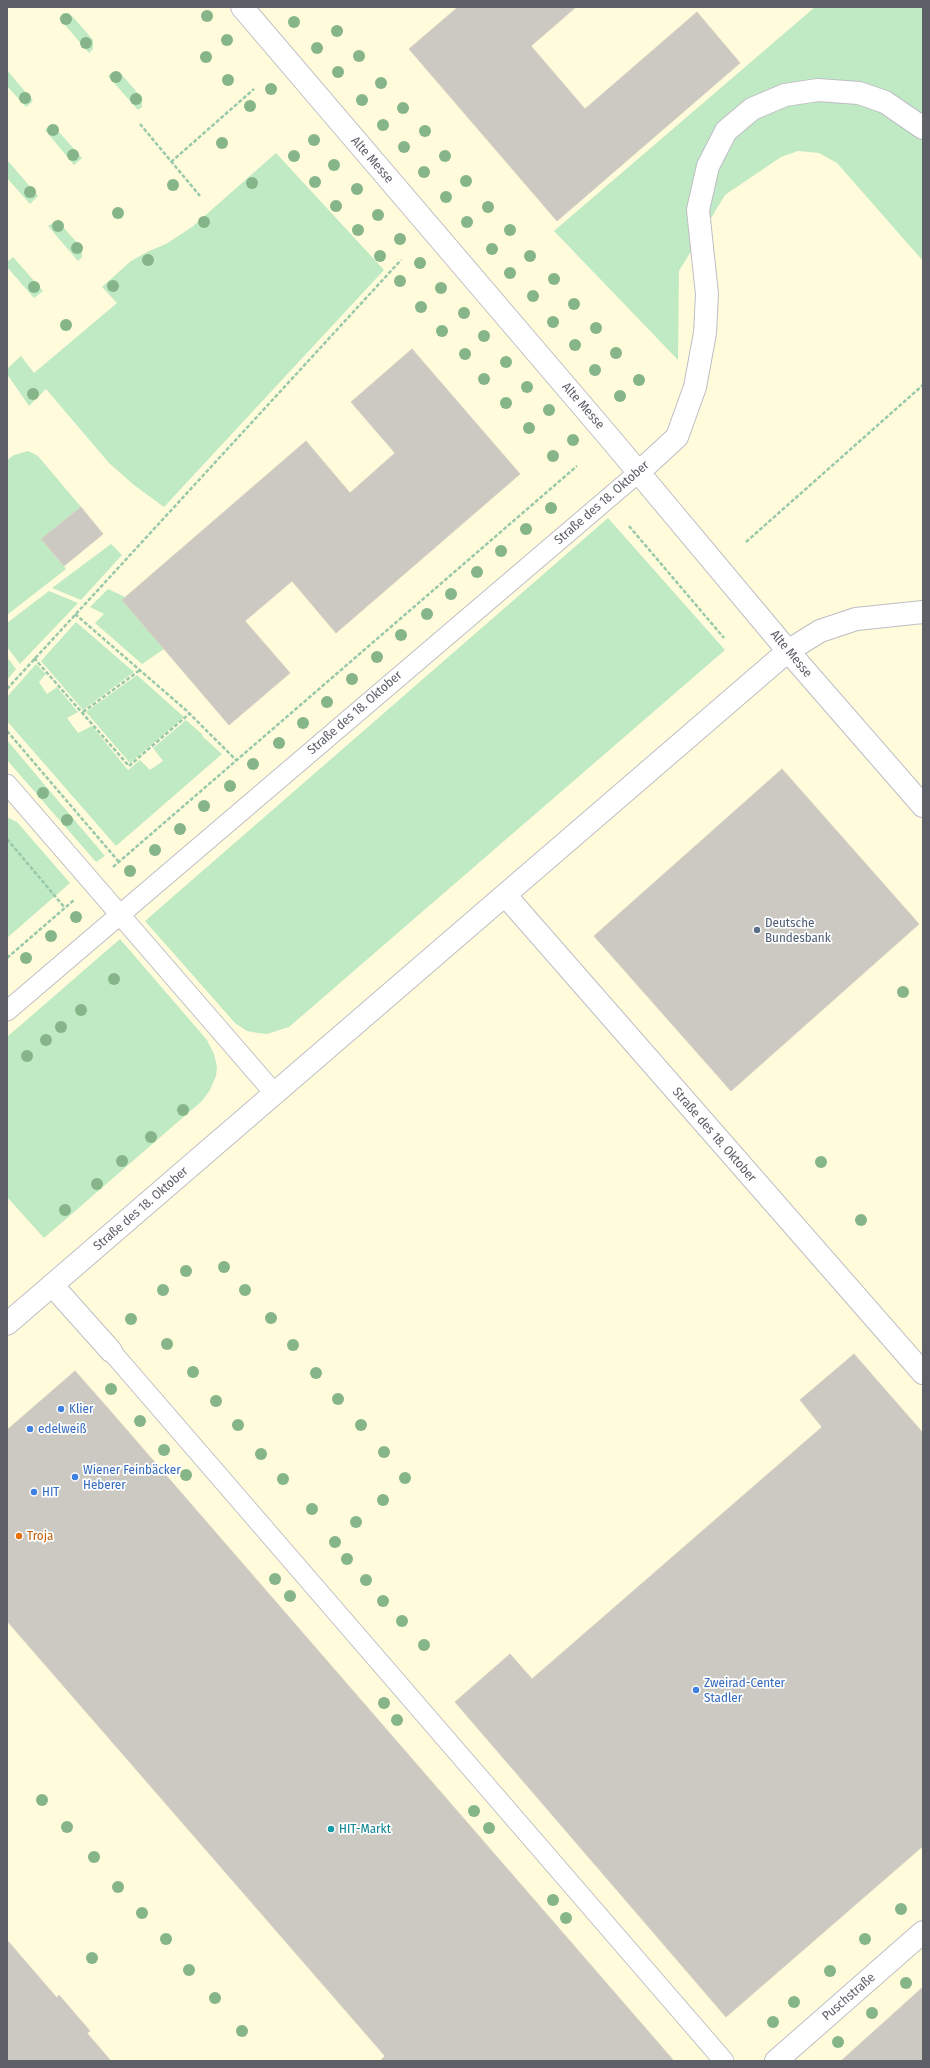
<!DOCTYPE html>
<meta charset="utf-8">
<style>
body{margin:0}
#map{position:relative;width:930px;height:2068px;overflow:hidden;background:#f0efe5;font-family:"Fira Sans Condensed",sans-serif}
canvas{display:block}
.frame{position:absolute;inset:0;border:8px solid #5d6067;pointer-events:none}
</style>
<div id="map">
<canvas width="930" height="2068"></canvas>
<div class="frame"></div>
</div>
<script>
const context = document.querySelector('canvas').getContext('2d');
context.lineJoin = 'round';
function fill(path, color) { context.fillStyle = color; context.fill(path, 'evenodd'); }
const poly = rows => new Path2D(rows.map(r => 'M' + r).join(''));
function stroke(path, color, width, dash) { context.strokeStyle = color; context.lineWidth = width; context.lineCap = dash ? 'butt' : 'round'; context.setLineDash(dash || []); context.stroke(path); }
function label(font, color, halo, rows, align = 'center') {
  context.font = font + ' "Fira Sans Condensed",sans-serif'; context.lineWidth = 3.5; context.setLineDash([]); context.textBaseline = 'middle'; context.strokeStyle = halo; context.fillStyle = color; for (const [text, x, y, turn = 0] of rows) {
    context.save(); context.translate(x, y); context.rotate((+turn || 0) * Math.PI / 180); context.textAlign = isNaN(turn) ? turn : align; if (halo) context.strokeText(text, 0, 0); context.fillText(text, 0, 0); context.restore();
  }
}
const commercial = poly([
 [7,7,923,7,923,2061,7,2061]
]);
const green = poly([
 [815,7,923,7,923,261,837,163,819,153,798,151,781,157,725,195,679,271,678,360,554,231],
 [64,14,73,17,93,40,93,49,89,53,59,18],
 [7,70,33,101,26,107,7,86],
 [113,72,118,72,122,75,142,98,142,107,138,110,108,76],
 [52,124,82,158,74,165,45,130],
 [276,153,384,270,164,507,134,485,109,463,46,389,29,406,7,374,7,369,21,356,34,373,117,303,102,287,131,261,149,251,166,244,192,227],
 [9,162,38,196,30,204,7,178,7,163],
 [53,223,58,223,62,226,82,248,82,257,78,261,48,226],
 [13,257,43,291,34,298,7,267,7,262],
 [28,451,38,456,81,507,41,539,66,569,7,615,7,460,14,455],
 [608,518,725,650,289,1027,267,1034,258,1033,247,1031,235,1023,145,921],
 [111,544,122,555,81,600,52,588],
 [108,589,125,597,122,600,164,649,142,664,95,623,104,614,90,607],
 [49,591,78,603,20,664,7,647,7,623],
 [76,622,134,672,83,710,41,661],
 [7,657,16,669,7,680],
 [36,664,46,674,39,682,47,694,57,687,78,712,67,718,78,733,92,726,128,770,140,760,150,770,163,761,153,748,186,720,203,735,202,736,222,754,116,846,7,721,7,697],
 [137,675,184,717,130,763,86,712],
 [7,740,38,777,105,856,96,862,7,760],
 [7,817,17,822,70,883,7,938],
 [120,939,207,1040,214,1054,217,1067,216,1076,210,1090,202,1101,44,1238,7,1197,7,1037]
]);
const building = poly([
 [458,7,576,7,531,46,585,109,697,12,740,63,557,221,409,49,458,7],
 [412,349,520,474,336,633,292,581,245,621,290,673,229,725,122,600,306,441,350,493,395,453,351,402,412,349],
 [81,507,103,534,64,566,41,539,81,507],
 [782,769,919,924,731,1091,594,936,782,769],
 [854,1354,923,1433,923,1846,726,2017,455,1702,510,1654,532,1679,822,1427,800,1400,854,1354],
 [75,1371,106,1406,674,2061,380,2061,385,2056,7,1621,7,1430,75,1371],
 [7,1940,57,1998,59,1995,90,2031,87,2033,111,2061,7,2061,7,1940],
 [923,1987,923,2061,841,2061,923,1987]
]);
const path = poly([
 [140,124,200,196],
 [171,162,254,89],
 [629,526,724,638],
 [746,542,923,385],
 [75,614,187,711,236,760],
 [34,658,129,766,189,714],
 [7,689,401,260],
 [83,712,140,670],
 [7,731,119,862],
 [7,839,65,908],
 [113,867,577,466],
 [7,958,74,900]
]);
const lane = poly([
 [7,784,275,1094],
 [7,1011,639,472],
 [111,1351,724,2061]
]);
const street = poly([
 [242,7,609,437,788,651,923,806],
 [639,472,677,437,695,387,705,333,707,294,698,210,708,166,726,131,752,109,785,95,818,90,859,93,885,102,923,128],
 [506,896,923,1373],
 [52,1285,111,1351],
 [7,1324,788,651,820,631,856,619,923,612],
 [776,2061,923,1932]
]);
const trees = [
 [207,16],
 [66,19],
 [294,22],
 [337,31],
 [227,40],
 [86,43],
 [317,48],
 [359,56],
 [206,57],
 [338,72],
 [116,77],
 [228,80],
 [381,83],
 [271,89],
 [25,98],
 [136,99],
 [362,100],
 [250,106],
 [403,108],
 [383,125],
 [53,130],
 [425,131],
 [314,140],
 [222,143],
 [404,147],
 [73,155],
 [294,156],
 [445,156],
 [334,165],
 [424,172],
 [466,181],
 [315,182],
 [252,183],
 [173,185],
 [357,189],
 [30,192],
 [446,197],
 [336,206],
 [488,207],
 [118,213],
 [378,215],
 [204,222],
 [467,222],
 [58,226],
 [358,230],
 [510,230],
 [400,239],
 [77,248],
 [492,249],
 [380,256],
 [530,256],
 [148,260],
 [420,263],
 [510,273],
 [554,279],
 [400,281],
 [113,286],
 [34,287],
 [441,288],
 [533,296],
 [574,304],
 [421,307],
 [464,313],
 [553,322],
 [66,325],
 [596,328],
 [442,331],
 [484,336],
 [575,345],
 [616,353],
 [465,354],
 [506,362],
 [595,370],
 [484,379],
 [639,380],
 [527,387],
 [33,394],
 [620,396],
 [506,403],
 [549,410],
 [529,428],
 [573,440],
 [553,456],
 [551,508],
 [526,529],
 [501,551],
 [477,572],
 [451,594],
 [427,614],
 [401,635],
 [377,657],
 [352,679],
 [327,702],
 [303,723],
 [279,743],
 [253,764],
 [230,786],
 [43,793],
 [204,806],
 [67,820],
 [180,829],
 [155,850],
 [130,871],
 [76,917],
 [51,936],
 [26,958],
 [114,979],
 [903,992],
 [81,1010],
 [61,1027],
 [46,1040],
 [27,1056],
 [183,1110],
 [151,1137],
 [122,1161],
 [821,1162],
 [97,1184],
 [65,1210],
 [861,1220],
 [224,1267],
 [186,1271],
 [163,1290],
 [245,1290],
 [271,1318],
 [131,1319],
 [167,1344],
 [293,1345],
 [193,1372],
 [316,1373],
 [111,1389],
 [338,1399],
 [216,1401],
 [140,1421],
 [238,1425],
 [361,1425],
 [164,1450],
 [384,1452],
 [261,1454],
 [186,1475],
 [405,1478],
 [283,1479],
 [383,1500],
 [312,1509],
 [356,1522],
 [335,1542],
 [347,1559],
 [275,1579],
 [366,1580],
 [290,1596],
 [383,1601],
 [402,1621],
 [424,1645],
 [384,1703],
 [397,1720],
 [42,1800],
 [474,1811],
 [67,1827],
 [489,1828],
 [94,1857],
 [118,1887],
 [553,1900],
 [901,1909],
 [142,1913],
 [566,1918],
 [166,1939],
 [865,1939],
 [92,1958],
 [189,1970],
 [830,1971],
 [906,1983],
 [215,1998],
 [794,2002],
 [872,2013],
 [773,2022],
 [242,2031],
 [838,2042]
];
const markers = [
 [757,930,4,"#5c6f8a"],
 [61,1409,4,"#3f7fe0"],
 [30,1429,4,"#3f7fe0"],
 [75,1477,4,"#3f7fe0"],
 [34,1492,4,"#3f7fe0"],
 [19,1536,4,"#e8710a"],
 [696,1690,4,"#3f7fe0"],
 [331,1829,4,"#0f9aa8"]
];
const streetNames = [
 ["Alte Messe",372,160,49],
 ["Alte Messe",583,406,49],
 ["Straße des 18. Oktober",602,503,-41],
 ["Alte Messe",791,654,50],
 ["Straße des 18. Oktober",355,713,-41],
 ["Straße des 18. Oktober",714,1135,49],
 ["Straße des 18. Oktober",141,1209,-41],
 ["Puschstraße",849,1997,-41]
];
const serviceNames = [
 ["Deutsche",765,923],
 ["Bundesbank",765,938]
];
const shopNames = [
 ["Klier",69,1409],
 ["edelweiß",38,1429],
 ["Wiener Feinbäcker",83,1470],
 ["Heberer",83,1485],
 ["HIT",42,1492],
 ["Zweirad-Center",704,1683],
 ["Stadler",704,1698]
];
const foodNames = [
 ["Troja",27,1536]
];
const cultureNames = [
 ["HIT-Markt",339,1829]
];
fill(commercial, '#fffbdb');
fill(green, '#c0eac4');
fill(building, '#cbc9c2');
stroke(building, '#d6d2c3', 1);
stroke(lane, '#bdbec5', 21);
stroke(street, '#bdbec5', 24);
stroke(path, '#97c9aa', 2.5, [4, 2]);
stroke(lane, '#fff', 19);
stroke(street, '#fff', 22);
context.fillStyle = '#85b588';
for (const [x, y] of trees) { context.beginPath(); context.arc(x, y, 6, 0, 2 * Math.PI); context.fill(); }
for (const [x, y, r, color] of markers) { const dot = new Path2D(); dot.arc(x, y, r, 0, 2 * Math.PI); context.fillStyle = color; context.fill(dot); stroke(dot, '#fff', 1.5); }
label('13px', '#5d6067', '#fff', streetNames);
label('13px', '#4e5e75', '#fff', serviceNames, 'left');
label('13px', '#366cbe', '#fff', shopNames, 'left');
label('13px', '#c56008', '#fff', foodNames, 'left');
label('13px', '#0d838f', '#fff', cultureNames, 'left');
</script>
